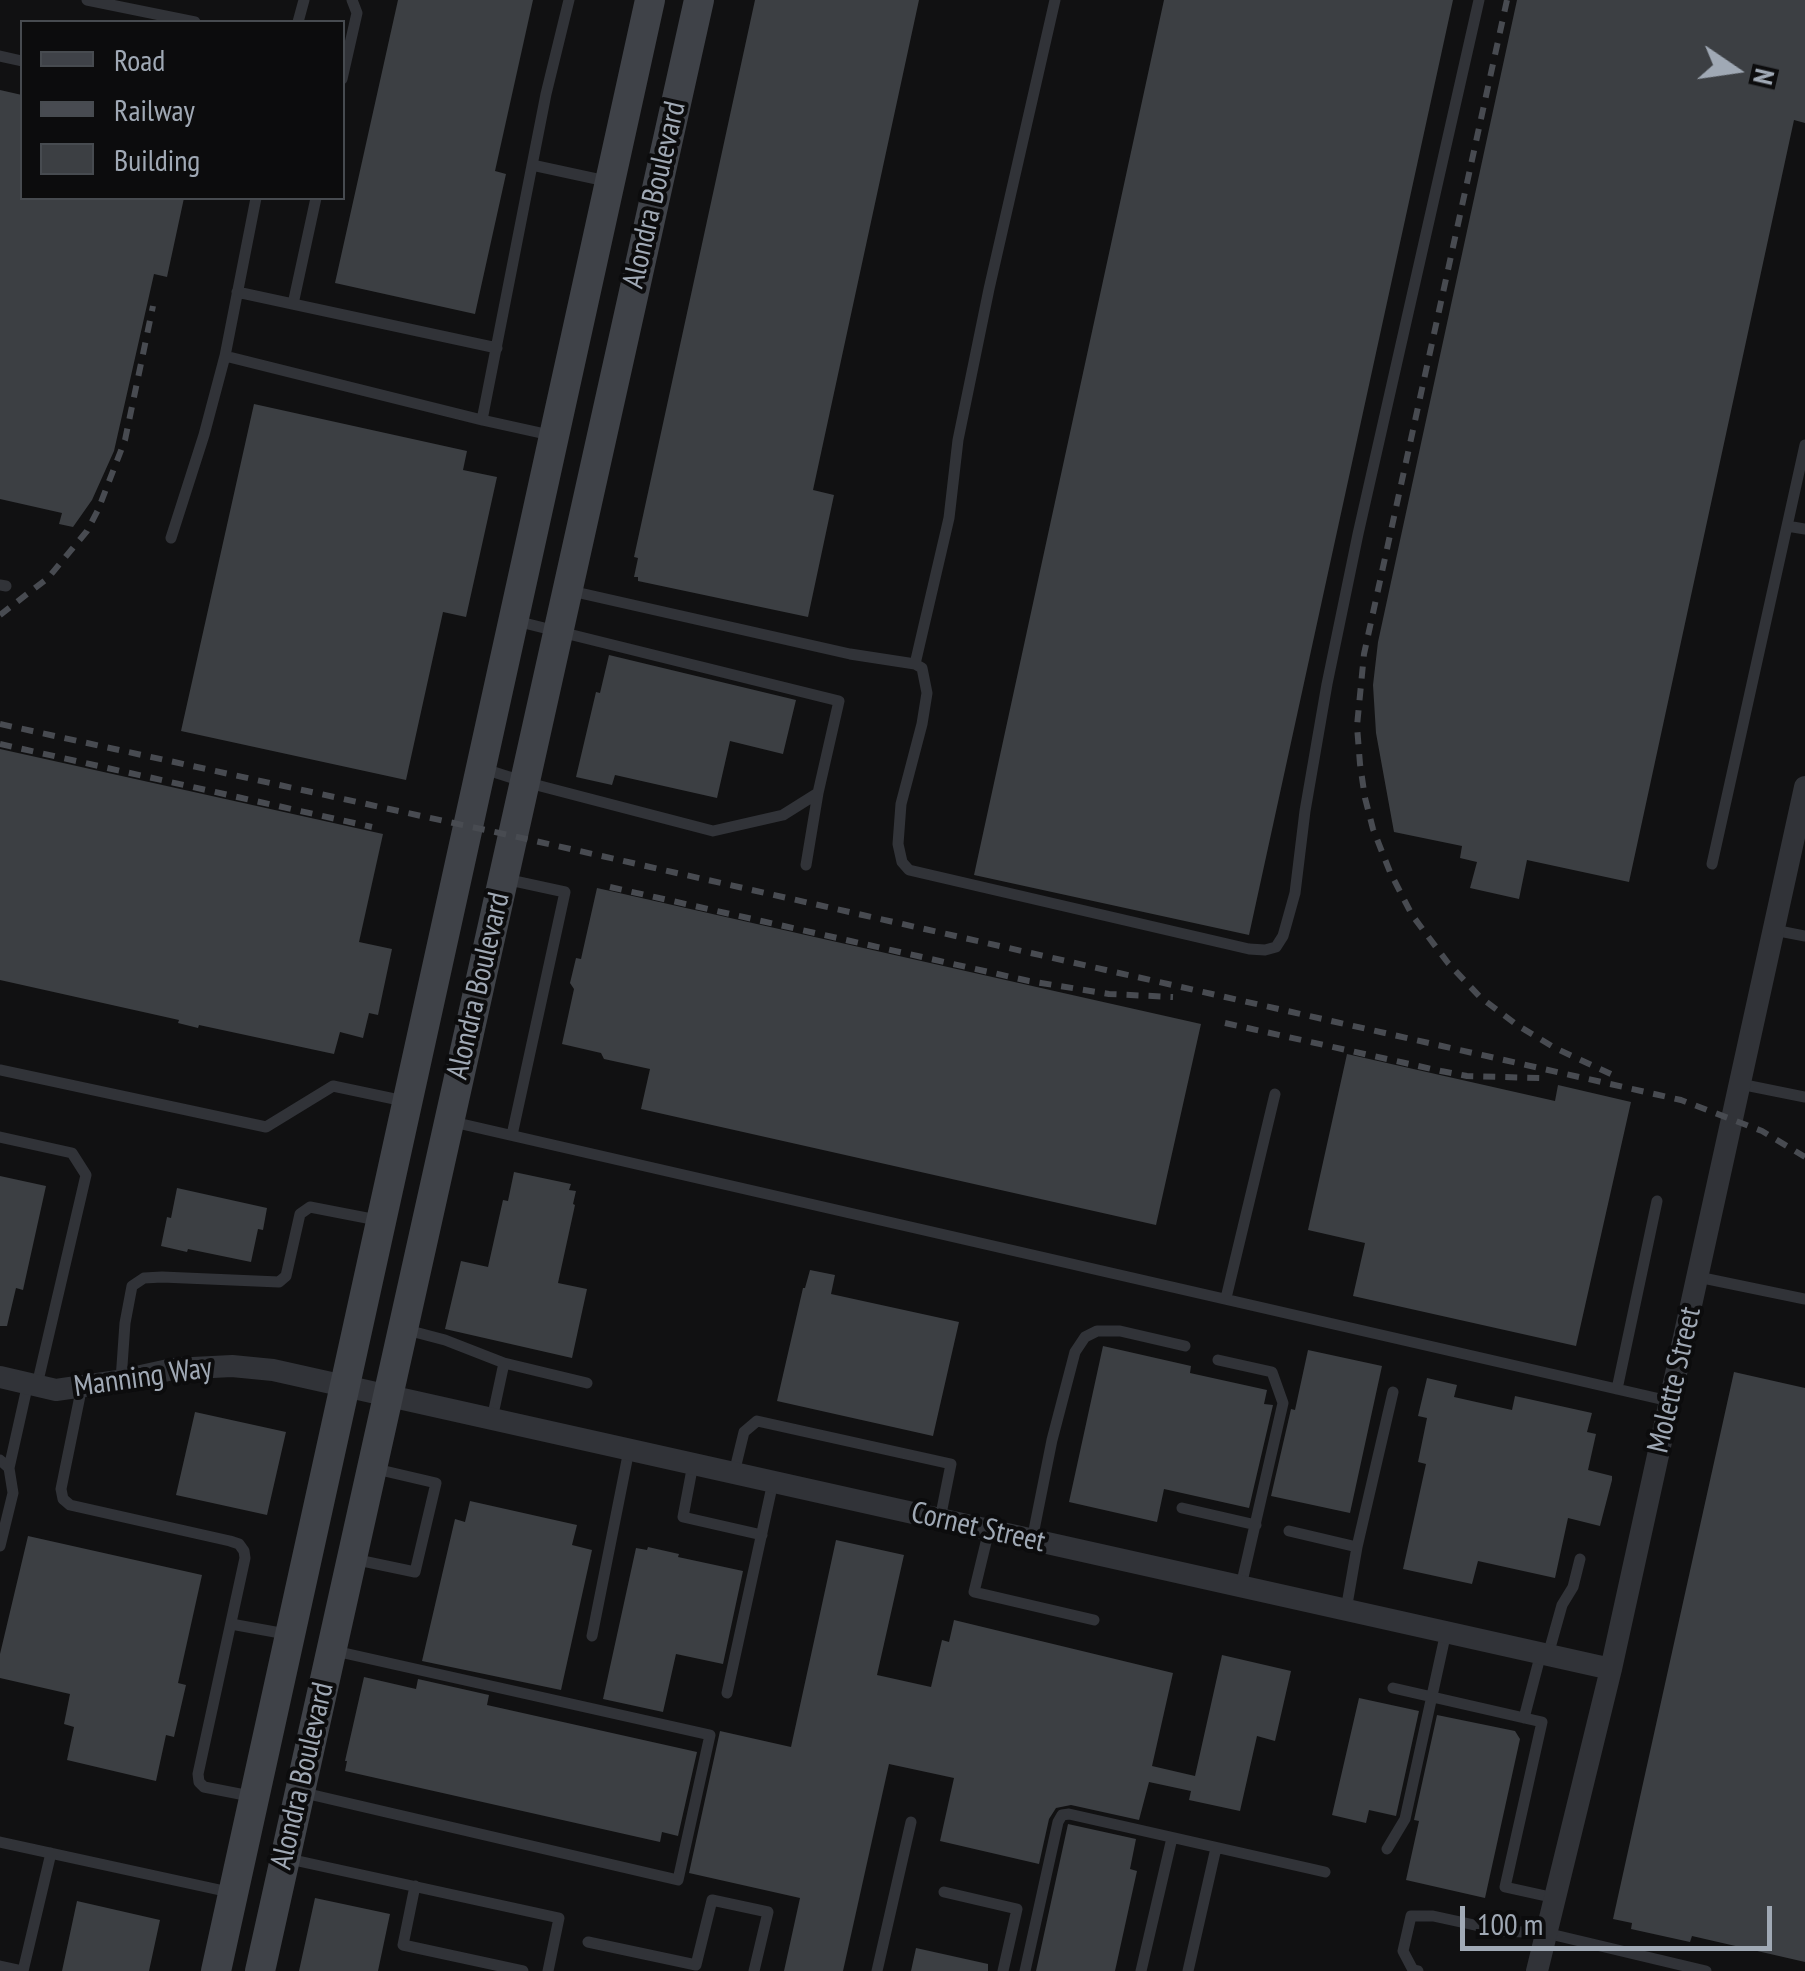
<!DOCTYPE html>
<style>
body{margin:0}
#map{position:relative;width:1805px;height:1971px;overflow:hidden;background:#111112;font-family:"PT Sans Narrow",sans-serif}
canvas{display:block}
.legend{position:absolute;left:20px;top:20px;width:325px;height:180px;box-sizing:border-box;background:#0c0c0d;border:2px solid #474b50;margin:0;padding:12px 18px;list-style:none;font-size:30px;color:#a0a9b5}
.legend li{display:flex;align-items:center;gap:20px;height:50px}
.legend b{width:50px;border:2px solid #474b50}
.north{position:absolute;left:1685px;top:20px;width:100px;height:100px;-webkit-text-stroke:8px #0c0c0d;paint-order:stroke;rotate:103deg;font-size:28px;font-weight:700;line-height:40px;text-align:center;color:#a0a9b5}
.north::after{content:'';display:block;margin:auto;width:35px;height:45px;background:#a0a9b5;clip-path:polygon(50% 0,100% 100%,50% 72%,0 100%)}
.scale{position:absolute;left:1460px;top:1906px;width:312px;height:45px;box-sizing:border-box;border:5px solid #a0a9b5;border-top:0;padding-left:12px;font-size:30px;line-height:35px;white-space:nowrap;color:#a0a9b5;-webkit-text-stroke:8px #0c0c0d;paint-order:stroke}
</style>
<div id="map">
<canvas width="1805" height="1971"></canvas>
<ul class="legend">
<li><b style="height:12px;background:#3f4248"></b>Road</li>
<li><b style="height:12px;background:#484b51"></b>Railway</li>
<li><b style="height:28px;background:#3c3f43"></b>Building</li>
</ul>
<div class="north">N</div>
<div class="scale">100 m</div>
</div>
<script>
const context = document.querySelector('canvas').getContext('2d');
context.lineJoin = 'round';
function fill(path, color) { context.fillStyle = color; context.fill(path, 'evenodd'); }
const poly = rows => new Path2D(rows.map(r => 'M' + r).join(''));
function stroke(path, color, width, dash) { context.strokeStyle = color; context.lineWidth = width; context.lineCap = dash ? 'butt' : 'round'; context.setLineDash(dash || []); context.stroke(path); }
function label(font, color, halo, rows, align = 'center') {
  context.font = font + ' "PT Sans Narrow",sans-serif'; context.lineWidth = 8; context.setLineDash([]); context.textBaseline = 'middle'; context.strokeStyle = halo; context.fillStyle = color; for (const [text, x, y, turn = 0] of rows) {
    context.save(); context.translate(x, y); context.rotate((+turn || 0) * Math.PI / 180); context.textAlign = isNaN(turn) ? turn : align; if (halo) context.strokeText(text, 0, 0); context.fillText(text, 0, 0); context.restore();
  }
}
const building = poly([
 [398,0,533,0,495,171,506,174,475,314,335,283],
 [755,0,919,0,813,490,834,495,808,617,638,581,638,577,634,577,638,558,634,557],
 [1164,0,1453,0,1249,935,974,875],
 [1517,0,1805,0,1805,123,1794,120,1629,882,1527,860,1519,899,1470,888,1477,862,1460,858,1462,846,1394,832,1376,733,1373,685,1378,642],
 [0,90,22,95,22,198,184,198,167,277,154,274,114,451,92,500,73,527,59,524,62,513,0,499],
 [254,404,467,451,463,470,497,477,466,617,443,612,406,780,181,731],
 [609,655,796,700,783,754,730,741,717,798,615,775,612,785,576,777,596,692,600,693],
 [0,749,383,834,359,942,392,949,378,1015,369,1013,363,1038,340,1032,334,1054,199,1025,198,1028,178,1023,179,1020,0,980],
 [597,888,1201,1024,1156,1225,641,1109,650,1069,604,1059,601,1053,562,1044,574,989,570,983,576,958,581,959],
 [1347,1054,1555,1101,1558,1085,1631,1102,1576,1346,1353,1296,1365,1243,1308,1230],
 [514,1172,571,1184,569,1190,576,1191,573,1204,575,1205,558,1283,587,1289,572,1358,445,1329,461,1261,488,1267,503,1200,508,1201],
 [0,1176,46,1186,23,1290,16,1288,7,1326,0,1326],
 [177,1188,267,1208,263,1230,258,1229,251,1262,188,1249,187,1252,161,1246,167,1217,171,1218],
 [810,1270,835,1275,831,1294,959,1322,933,1436,777,1401,803,1288,805,1288],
 [1103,1346,1191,1366,1190,1373,1267,1390,1264,1404,1273,1405,1249,1508,1164,1489,1157,1522,1069,1502],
 [1308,1350,1382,1366,1350,1513,1271,1496,1291,1409,1295,1410],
 [1734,1372,1805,1388,1805,1962,1692,1936,1690,1942,1631,1929,1632,1923,1613,1919],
 [1427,1378,1457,1385,1454,1397,1512,1410,1515,1396,1592,1413,1587,1432,1596,1434,1588,1470,1612,1476,1612,1480,1600,1526,1568,1518,1555,1578,1478,1561,1472,1584,1403,1569,1426,1464,1418,1462,1427,1418,1418,1416],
 [195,1412,286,1432,267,1515,176,1495],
 [470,1501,577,1525,572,1545,592,1550,561,1690,422,1661,455,1519,465,1522],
 [28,1536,202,1575,178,1683,186,1685,174,1737,166,1735,156,1781,67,1760,74,1727,64,1724,70,1694,0,1678,0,1654],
 [836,1540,904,1555,877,1675,931,1687,942,1640,949,1642,954,1620,1173,1673,1152,1766,1195,1776,1222,1655,1291,1671,1275,1741,1257,1736,1240,1811,1189,1800,1191,1791,1149,1782,1139,1820,1071,1805,1056,1808,1049,1819,1039,1864,940,1841,954,1778,889,1764,843,1971,784,1971,800,1898,689,1873,720,1731,791,1747],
 [648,1547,679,1554,678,1557,743,1571,723,1664,676,1654,663,1712,603,1699,636,1548,647,1550],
 [364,1677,416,1689,418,1679,489,1695,487,1705,697,1752,678,1836,662,1832,660,1842,345,1771,347,1761,345,1761],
 [1359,1698,1419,1711,1396,1816,1369,1810,1366,1823,1332,1815],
 [1437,1715,1515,1731,1520,1739,1485,1898,1406,1880,1419,1821,1414,1820],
 [1068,1824,1136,1839,1130,1869,1137,1871,1115,1971,1036,1971],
 [315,1898,390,1914,378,1971,299,1971],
 [77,1901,160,1920,149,1971,62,1971],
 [916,1948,988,1964,988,1971,911,1971]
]);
const lane = poly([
 [87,0,195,22],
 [298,22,304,0],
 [0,56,22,61],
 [342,79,357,13,352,0],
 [532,165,606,181],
 [256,198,225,356,482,420,546,94,569,0],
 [237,292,497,348],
 [293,304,316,198],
 [482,420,550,435],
 [1805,445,1787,526,1805,529],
 [171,538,204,435,225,356],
 [0,585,6,586],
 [571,591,850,654,915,664,949,518,958,440,989,289,1055,0],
 [915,664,922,668,927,693,922,724,901,804,898,844,902,862,909,870,1249,949,1265,950,1276,947,1283,936,1295,893,1305,811,1327,684,1358,534,1479,0],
 [481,768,525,782,713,831,783,815,818,793,839,701,516,621],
 [1712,864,1787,526],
 [806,865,818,793],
 [505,879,565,892,512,1135],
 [1774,930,1805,936],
 [0,1070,266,1127,333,1086,404,1101],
 [1740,1084,1805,1097],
 [453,1122,1669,1401],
 [0,1137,72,1153,86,1175,37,1385],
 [1698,1277,1805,1299],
 [1226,1298,1275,1094],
 [407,1330,445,1340,504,1363,492,1419],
 [1218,1360,1272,1372,1283,1403,1241,1586],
 [504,1363,587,1383],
 [121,1380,125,1323,132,1286,144,1278,162,1277,279,1282,286,1276,300,1214,310,1207,377,1220],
 [82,1386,61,1489,63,1499,70,1505,230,1541,239,1544,244,1551,245,1558,198,1774,199,1782,204,1787,250,1796],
 [1617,1389,1657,1201],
 [0,1460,9,1468,13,1493,0,1546],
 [693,1464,683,1517,762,1535],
 [9,1468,28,1383],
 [734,1473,744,1432,757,1421,951,1464,940,1519],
 [1182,1508,1256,1525],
 [989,1530,974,1592,1094,1620],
 [1289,1531,1357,1547],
 [1032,1540,1052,1440,1075,1352,1085,1337,1097,1331,1120,1331,1185,1346],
 [353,1559,415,1572,436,1483,376,1469],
 [1346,1610,1357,1547,1393,1392],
 [231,1624,286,1634],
 [592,1636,629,1450],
 [1548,1655,1562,1605,1573,1587,1580,1559],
 [1393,1688,1542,1722,1505,1887,1555,1898],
 [727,1693,773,1482],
 [1524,1718,1541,1653],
 [300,1792,678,1880,710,1735,335,1651],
 [0,1842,229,1892],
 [1387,1849,1405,1819,1446,1632],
 [289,1859,559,1918,548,1971],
 [415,1886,403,1945,523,1971],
 [944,1892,1017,1909,1003,1971],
 [588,1942,696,1965,712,1900,768,1912,754,1971],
 [0,1966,23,1971,51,1853],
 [877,1971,911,1822],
 [1025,1971,1058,1822,1062,1815,1069,1814,1325,1872],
 [1141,1971,1172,1838],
 [1188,1971,1216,1848],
 [1418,1971,1413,1970,1403,1951,1411,1916,1433,1916,1502,1931,1546,1933,1706,1971]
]);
const street = poly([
 [0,1377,56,1390,118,1381,173,1369,232,1366,273,1370,1611,1669],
 [1537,1971,1611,1669,1805,787]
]);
const secondary = poly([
 [216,1971,650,0],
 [260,1971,699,0]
]);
const rail = poly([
 [1507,0,1364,654,1357,726,1360,764,1365,798,1373,829,1390,872,1412,915,1448,963,1480,997,1517,1025,1555,1048,1615,1076],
 [0,615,48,578,87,531,98,510,125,440,153,306],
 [0,724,513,836,1681,1100,1762,1131,1805,1157],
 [0,744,372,827],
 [610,887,1029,981,1109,994,1173,997],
 [1225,1023,1441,1071,1467,1076,1540,1078]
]);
const streetNames = [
 ["Alondra Boulevard",655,195,-77],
 ["Alondra Boulevard",479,986,-77],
 ["Manning Way",143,1378,-8],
 ["Molette Street",1675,1380,-77],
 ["Cornet Street",978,1528,13],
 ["Alondra Boulevard",303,1776,-77]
];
fill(building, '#3c3f43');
stroke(lane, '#313338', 11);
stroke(street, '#313338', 22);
stroke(secondary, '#3f4248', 30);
stroke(rail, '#484b51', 6, [12, 10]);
label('30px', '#a0a9b5', '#0c0c0d', streetNames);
</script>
